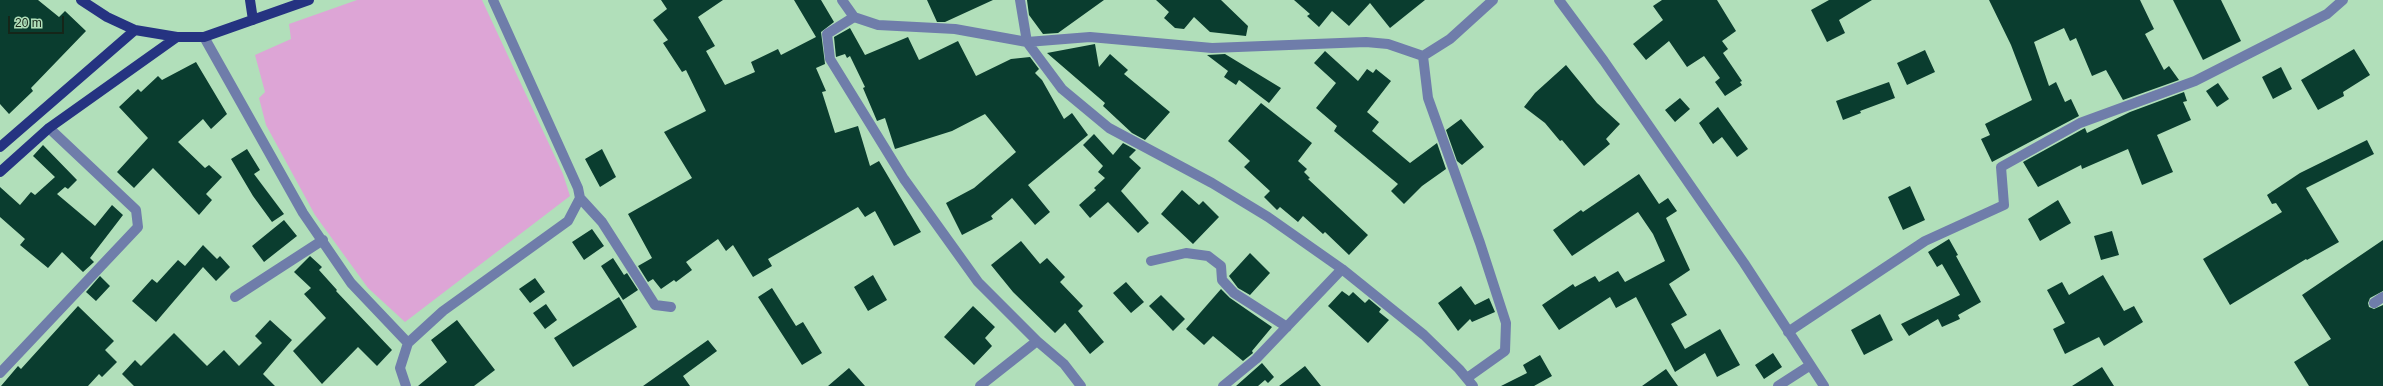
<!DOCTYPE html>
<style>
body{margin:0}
#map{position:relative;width:2383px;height:386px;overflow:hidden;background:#b1dfba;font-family:Helvetica,sans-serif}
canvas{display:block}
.scale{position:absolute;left:8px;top:16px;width:56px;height:18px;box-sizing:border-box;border:2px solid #152619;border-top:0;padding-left:5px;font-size:12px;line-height:14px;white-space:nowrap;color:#152619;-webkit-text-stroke:3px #b1dfba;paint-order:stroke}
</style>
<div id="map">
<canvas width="2383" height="386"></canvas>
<div class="scale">20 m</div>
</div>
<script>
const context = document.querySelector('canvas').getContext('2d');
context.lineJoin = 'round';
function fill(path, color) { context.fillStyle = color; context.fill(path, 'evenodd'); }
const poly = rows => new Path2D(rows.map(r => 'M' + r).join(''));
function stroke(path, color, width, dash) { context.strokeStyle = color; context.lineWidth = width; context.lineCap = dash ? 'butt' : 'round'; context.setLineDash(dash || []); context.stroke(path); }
const green = poly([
 [357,0,482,0,563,174,570,196,405,322,368,288,315,215,266,125,259,98,265,92,255,55,291,39,289,24]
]);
const building = poly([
 [0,0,38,0,59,17,65,11,86,31,31,88,33,91,9,114,0,104],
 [661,0,723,0,698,17,715,46,706,51,725,85,755,72,751,62,778,49,781,55,816,37,794,0,821,0,834,22,821,32,825,64,816,68,826,91,822,92,835,133,858,126,870,166,879,161,921,232,894,246,875,211,865,217,858,207,768,259,772,266,753,277,733,245,726,251,718,239,686,262,692,270,676,282,674,280,661,289,653,279,648,282,638,266,652,258,628,214,692,178,664,132,706,111,686,70,682,72,663,43,668,40,653,20,667,9],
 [927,0,993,0,945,22,937,22],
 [1027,0,1104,0,1058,33,1043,34,1029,15],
 [1156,0,1221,0,1248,26,1246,36,1210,32,1194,17,1184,29,1175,28,1164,18,1169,12],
 [1294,0,1425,0,1390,28,1370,3,1349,26,1332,11,1319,27,1307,16,1310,14],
 [1662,0,1717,0,1736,31,1722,41,1728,49,1723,53,1742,81,1740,82,1742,85,1725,96,1715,82,1720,78,1704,56,1687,67,1669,41,1646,60,1633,44,1663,20,1653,6],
 [1829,0,1872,0,1839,20,1845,33,1827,42,1811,10],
 [1989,0,2140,0,2154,29,2145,34,2164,70,2169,66,2179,80,2123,100,2106,70,2092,76,2076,38,2070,41,2064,28,2034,42,2049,86,2056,82,2065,102,2071,99,2079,116,1992,162,1981,139,1990,135,1985,124,2032,100,2011,45],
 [2173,0,2221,0,2241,41,2203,60],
 [850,28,865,55,908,37,919,60,958,41,976,76,1011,59,1030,57,1039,69,1035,73,1042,80,1064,119,1072,113,1088,135,1028,185,1050,212,1035,225,1012,198,991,216,993,219,962,235,946,203,974,188,1016,152,985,114,952,131,895,149,885,118,877,121,863,88,865,87,850,56,847,58,845,54,836,57,834,37],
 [1095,44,1099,67,1110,54,1128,70,1124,74,1170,112,1145,140,1132,133,1103,106,1105,103,1047,53],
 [2354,49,2370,75,2343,92,2344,96,2318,110,2301,80],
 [1925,50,1935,72,1907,85,1897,63],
 [1325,51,1358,81,1367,69,1373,73,1376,69,1391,81,1367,112,1379,122,1372,131,1410,163,1437,143,1446,169,1422,186,1404,204,1391,191,1398,184,1334,131,1337,126,1316,108,1336,83,1314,63],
 [1225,54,1281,88,1269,103,1239,80,1236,85,1224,77,1228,71,1207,55],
 [196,62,227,114,211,129,203,119,178,142,205,168,209,165,222,177,206,194,212,200,199,215,153,168,134,188,117,172,148,138,119,107,138,89,141,92,158,76,162,80],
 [1566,65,1597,103,1620,124,1606,139,1610,144,1584,166,1562,140,1560,141,1545,123,1524,107,1535,93],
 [2281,67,2292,89,2273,99,2262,77],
 [1889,82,1895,98,1860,111,1861,113,1843,120,1836,101],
 [2218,83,2229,99,2217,107,2206,91],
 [2184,92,2187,101,2183,102,2191,120,2157,135,2173,172,2142,185,2128,149,2082,169,2081,165,2038,187,2023,162,2083,129,2085,128,2087,133,2130,112],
 [1680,98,1690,109,1675,122,1665,110],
 [1261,103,1312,143,1298,161,1307,169,1304,172,1310,178,1308,179,1368,235,1349,255,1325,232,1323,234,1303,216,1298,222,1280,207,1277,210,1264,197,1270,191,1244,167,1250,161,1228,141],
 [1718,107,1748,149,1737,157,1722,137,1713,144,1699,123],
 [1461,119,1484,147,1462,165,1457,161,1446,130],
 [1094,134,1113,155,1123,143,1136,150,1129,157,1141,168,1121,191,1149,223,1138,233,1108,202,1090,218,1079,205,1096,190,1094,188,1105,178,1098,172,1103,166,1083,145],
 [2367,140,2374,154,2306,188,2339,242,2307,260,2306,259,2230,305,2203,259,2282,212,2276,203,2272,204,2267,195,2300,173],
 [43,145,77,180,68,189,65,187,57,194,95,226,112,205,123,215,90,258,94,262,83,272,62,252,48,268,20,245,25,239,0,217,0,187,20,205,31,192,35,195,55,177,33,156],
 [247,149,260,170,254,174,284,214,272,222,253,196,231,159],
 [602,149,616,177,600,187,585,159],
 [1639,174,1659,204,1668,198,1677,211,1666,218,1690,270,1669,284,1687,315,1671,324,1685,349,1720,329,1740,365,1717,377,1705,353,1675,372,1636,297,1616,308,1610,297,1559,330,1542,305,1573,284,1575,287,1595,276,1599,282,1618,271,1625,282,1665,261,1653,234,1638,212,1572,256,1553,230,1581,210,1583,212],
 [1910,186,1925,220,1903,230,1888,197],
 [1182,190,1199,205,1203,201,1219,217,1193,244,1161,214],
 [2058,200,2071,223,2040,241,2028,219],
 [284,220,297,236,264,262,252,246],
 [592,229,604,246,584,260,572,242],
 [2112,231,2119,255,2101,260,2094,236],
 [1949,239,1958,255,1956,256,1981,302,1958,315,1960,319,1942,327,1938,319,1909,336,1901,324,1960,295,1942,264,1937,267,1928,252],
 [2383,240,2383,291,2370,298,2368,303,2369,307,2374,309,2383,305,2383,386,2309,386,2294,362,2331,339,2302,295],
 [1021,241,1040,264,1047,258,1065,277,1060,282,1083,306,1078,311,1104,342,1090,354,1065,323,1055,333,1013,292,991,265],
 [203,245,217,259,220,256,230,267,216,281,203,267,156,322,132,301,152,279,157,283,178,260,185,266],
 [1250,253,1270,273,1250,295,1238,288,1229,276],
 [310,256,322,267,319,270,337,290,336,291,392,350,377,366,358,347,322,384,293,351,326,318,304,294,311,288,294,272],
 [613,258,624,275,627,273,638,290,623,300,601,266],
 [873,275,887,300,868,311,854,287],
 [2103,275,2124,311,2134,306,2143,322,2104,346,2099,337,2065,354,2053,329,2065,323,2047,290,2062,282,2069,295],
 [100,276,110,286,96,301,86,292],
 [535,278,545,292,530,303,519,289],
 [1126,282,1144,302,1131,313,1113,293],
 [1461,286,1475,305,1489,298,1495,312,1472,322,1470,319,1458,331,1438,303],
 [772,288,796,326,803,322,822,353,802,365,758,297],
 [1221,289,1230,298,1272,327,1252,351,1253,353,1243,361,1213,336,1204,345,1186,329],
 [1342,291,1349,296,1353,292,1365,303,1369,299,1381,309,1379,312,1389,320,1368,343,1328,306],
 [1161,295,1185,319,1173,331,1149,306],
 [619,297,637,327,573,367,554,338],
 [546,304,557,320,545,329,533,313],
 [78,306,114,341,105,350,117,362,102,377,99,374,88,386,1,386,18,366,21,369],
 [973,306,995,327,985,338,992,346,974,365,944,337],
 [1880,314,1893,340,1864,355,1851,330],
 [270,320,292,340,263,374,275,386,134,386,122,374,135,360,141,366,174,333,207,366,224,350,239,366,262,343,255,336],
 [457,320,495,370,474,386,418,386,447,362,431,340],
 [708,340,717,351,683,376,690,386,643,386],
 [1773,353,1782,367,1764,379,1755,365],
 [1540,355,1552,376,1534,386,1501,386,1527,373,1523,365],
 [1262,363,1274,377,1268,383,1265,380,1258,386,1236,386],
 [1305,366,1321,386,1279,386],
 [2102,367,2114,386,2072,386],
 [849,368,865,386,828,386],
 [1666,369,1678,386,1642,386]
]);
const minor = poly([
 [842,0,854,17,878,25,955,29,1027,42,1090,37,1212,48,1366,42,1388,44,1423,56,1450,39,1493,0],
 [1020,0,1027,42,1062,89,1109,128,1212,183,1268,217,1342,269,1424,335,1459,369,1473,386],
 [1559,0,1604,61,1744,263,1824,386],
 [854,17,827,34,830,59,904,179,978,282,1037,341,980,386],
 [204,37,303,213,351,283,408,343],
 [1423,56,1428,98,1480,243,1506,323,1505,351,1467,378],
 [580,198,602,222,655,305,671,307],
 [1151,261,1186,253,1208,256,1221,266,1222,280,1234,293,1287,327],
 [235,297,323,240],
 [2374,303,2383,297],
 [1788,332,1925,241,2004,205,2001,167,2080,123,2195,81,2327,14,2343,0],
 [1037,341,1064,364,1081,386],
 [0,373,138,227,136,210,49,128],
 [406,386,400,368,408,343,443,311,568,221,580,198,578,188,493,0],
 [1223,386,1256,359,1342,269],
 [1778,386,1809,366]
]);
const major = poly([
 [81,0,107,17,135,30,177,37,204,37,309,0],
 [250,0,253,20],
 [0,147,135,30],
 [0,172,49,128,177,37]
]);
fill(green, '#dda5d6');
fill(building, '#0a3d2f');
stroke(minor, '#6f7daa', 10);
stroke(major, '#253381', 10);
</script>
